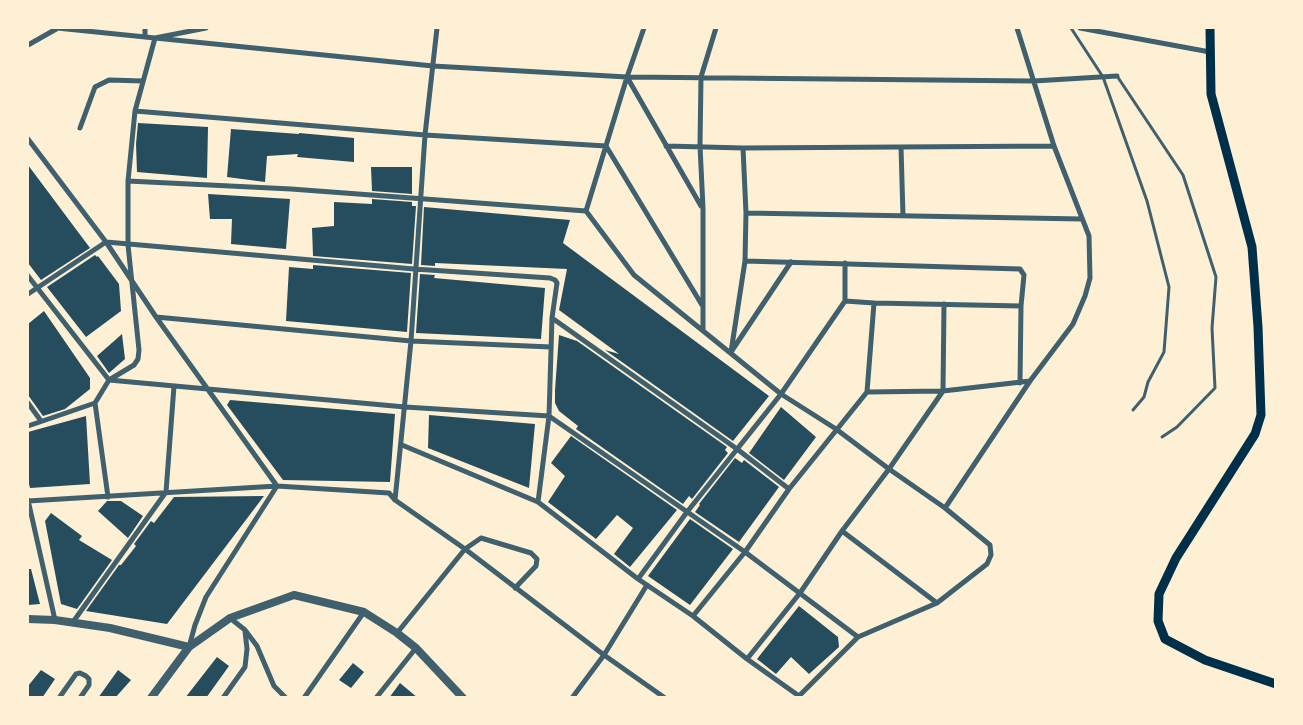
<!DOCTYPE html>
<style>
body{margin:0}
#map{position:relative;width:1303px;height:725px;overflow:hidden;background:#fdf0d5;font-family:"DM Sans",sans-serif}
canvas{display:block}
.frame{position:absolute;inset:0;border:29px solid #fdf0d5;pointer-events:none}
</style>
<div id="map">
<canvas width="1303" height="725"></canvas>
<div class="frame"></div>
</div>
<script>
const context = document.querySelector('canvas').getContext('2d');
context.lineJoin = 'round';
function fill(path, color) { context.fillStyle = color; context.fill(path, 'evenodd'); }
const poly = rows => new Path2D(rows.map(r => 'M' + r).join(''));
function stroke(path, color, width, dash) { context.strokeStyle = color; context.lineWidth = width; context.lineCap = dash ? 'butt' : 'round'; context.setLineDash(dash || []); context.stroke(path); }
const building = poly([
 [138,123,208,127,207,178,137,172,136,144],
 [231,129,299,134,299,133,354,138,354,162,297,157,298,154,267,156,265,182,227,177],
 [28,165,90,248,41,280,28,263],
 [371,167,412,167,412,194,372,191],
 [208,194,290,199,286,249,231,244,232,219,210,219],
 [372,199,412,202,412,206,416,206,412,264,313,256,312,228,334,226,334,202,372,204],
 [424,207,570,220,563,243,769,396,733,441,605,350,619,354,559,310,567,269,435,263,435,266,421,265],
 [95,255,97,257,98,256,119,284,121,311,86,337,47,287],
 [313,265,411,273,407,332,286,321,289,267,313,269],
 [420,274,435,275,434,278,545,288,541,339,416,333],
 [44,311,90,378,90,389,65,409,43,416,28,395,28,324],
 [122,334,125,359,109,373,97,356],
 [559,335,577,341,727,447,725,450,728,453,692,499,689,496,683,504,576,429,578,426,559,411,555,403,555,390],
 [230,400,395,414,390,482,283,480,227,405],
 [781,407,816,437,784,480,749,453],
 [429,415,535,424,529,488,428,448],
 [86,416,90,484,30,488,28,480,28,432],
 [571,436,677,510,630,567,614,554,633,528,617,515,596,539,548,502,565,476,551,463],
 [735,458,742,463,744,460,779,487,739,542,695,512,700,505,699,504],
 [264,496,167,624,86,611,119,565,121,565,136,546,134,544,151,521,154,523,174,497],
 [107,501,121,501,143,516,128,538,98,511],
 [51,513,82,536,79,540,112,560,77,609,61,604,45,521],
 [690,519,733,549,690,605,648,576],
 [28,569,31,569,40,604,28,605],
 [799,606,838,637,839,647,809,674,791,657,776,674,757,659],
 [217,657,229,666,206,698,185,698],
 [353,663,364,672,351,688,339,680],
 [41,670,55,679,42,698,28,698,28,686],
 [118,670,131,680,115,698,98,698],
 [400,683,418,698,389,698]
]);
const service = poly([
 [1071,28,1103,77,1147,201,1169,287,1164,352,1148,382,1144,397,1133,410],
 [1117,76,1183,175,1216,277,1212,328,1215,388,1177,427,1162,437]
]);
const minor = poly([
 [57,28,155,38,206,28],
 [145,28,145,37],
 [1080,28,1210,52],
 [28,45,58,28],
 [627,77,701,206],
 [135,111,425,135,606,146,702,305],
 [80,128,95,87,109,80,143,81],
 [28,139,106,242,156,317,277,486,206,597,195,625,189,647],
 [666,146,743,148,1054,146],
 [901,147,903,216],
 [743,148,746,213,745,261,731,352,791,262],
 [128,181,291,189,586,211,634,275,781,394,836,429,889,469,945,508,990,545,991,555,987,564,937,603,858,637,799,696,747,659,693,616,638,579,538,502,402,445],
 [586,211,627,77,644,28],
 [746,213,1082,219],
 [745,261,1020,269,1024,275,1021,306,1020,383],
 [28,276,109,380,405,407,549,416,745,552,858,637],
 [28,294,106,242,414,269,550,278,555,280,557,283,552,318,549,416,538,502],
 [845,301,874,303,1021,306],
 [156,317,411,341,551,347],
 [552,318,737,449,789,489],
 [703,330,703,208,700,146,701,77,716,28],
 [867,392,943,391,1030,381],
 [28,403,41,421],
 [95,403,108,497],
 [28,426,95,403,109,380,134,365,138,359,139,350,128,245,128,181,135,111,155,38,433,66,627,77,1034,81,1117,76],
 [28,500,55,620],
 [395,500,411,341,425,135,437,28],
 [28,501,277,486,389,493,395,500,465,549,604,655,665,698],
 [945,508,1030,381,1073,324,1085,296,1090,278,1089,236,1054,146,1017,28],
 [842,531,937,603],
 [638,579,687,512,781,394,845,301,845,263],
 [693,616,745,552,789,489,867,392,874,303],
 [230,618,245,630,257,646,274,686,286,698],
 [73,622,166,492,174,386],
 [397,633,465,549,481,538,531,553,537,559,536,566,515,588],
 [747,659,800,593,842,531,889,469,943,391,944,304],
 [59,698,76,674,80,673,86,676,89,679,89,685,80,698],
 [223,698,245,667,247,649,245,631],
 [304,698,364,612],
 [376,698,416,648],
 [572,698,604,655,647,585]
]);
const tertiary = poly([
 [28,619,55,620,110,628,189,647],
 [151,698,189,647,230,618,294,595,364,612,397,633,416,648,463,698]
]);
const secondary = poly([
 [1210,28,1211,94,1252,247,1258,327,1261,415,1255,434,1176,558,1159,594,1158,621,1165,639,1205,660,1276,684]
]);
fill(building, '#264d5e');
stroke(service, '#3f606c', 3);
stroke(minor, '#3f606c', 5);
stroke(tertiary, '#3f606c', 8);
stroke(secondary, '#003049', 9);
</script>
